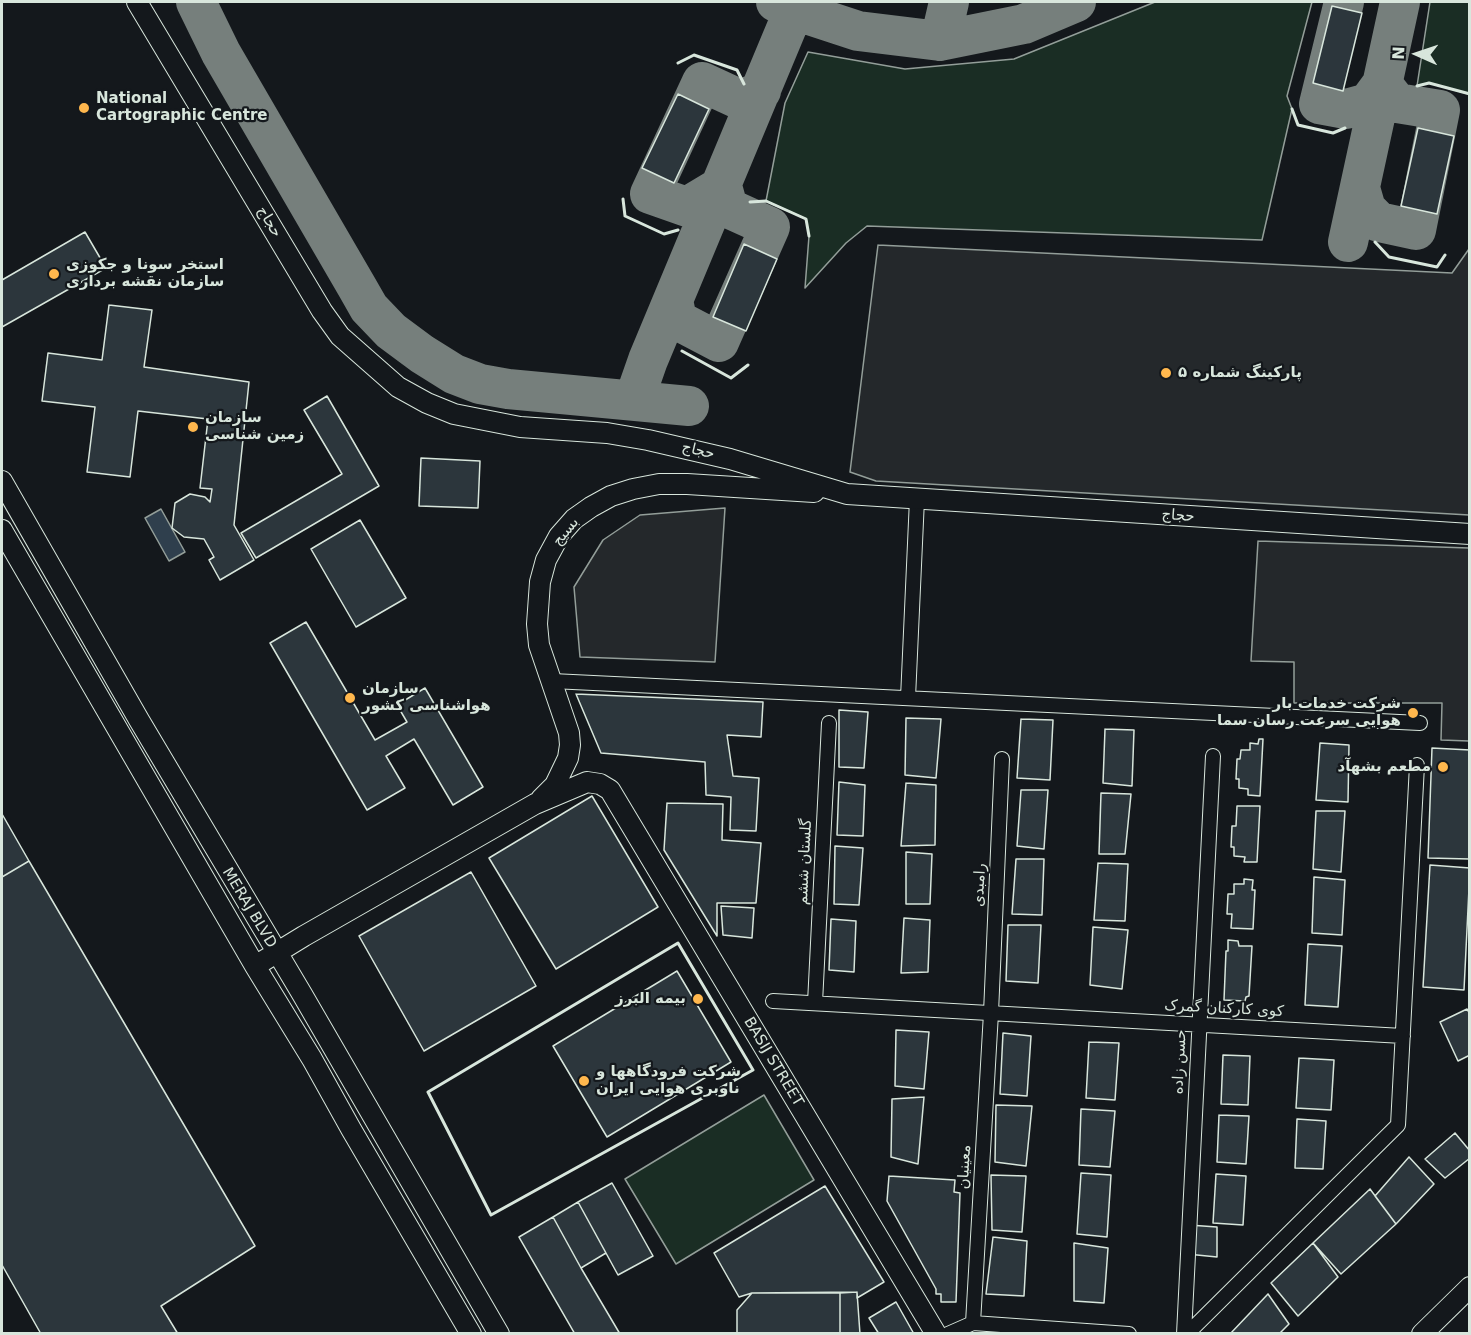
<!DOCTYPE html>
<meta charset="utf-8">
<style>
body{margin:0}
#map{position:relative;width:1471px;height:1335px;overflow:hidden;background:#14181c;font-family:"DejaVu Sans",sans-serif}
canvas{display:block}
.frame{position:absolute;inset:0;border:3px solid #d8e6dc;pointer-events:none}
.north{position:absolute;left:1387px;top:24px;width:60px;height:60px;-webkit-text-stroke:4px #14181c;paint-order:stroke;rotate:273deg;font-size:16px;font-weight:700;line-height:24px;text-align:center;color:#d8e6dc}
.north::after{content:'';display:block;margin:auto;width:21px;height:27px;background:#d8e6dc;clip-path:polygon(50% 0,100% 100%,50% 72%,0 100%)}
</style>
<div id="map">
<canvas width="1471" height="1335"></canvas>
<div class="frame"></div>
<div class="north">N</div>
</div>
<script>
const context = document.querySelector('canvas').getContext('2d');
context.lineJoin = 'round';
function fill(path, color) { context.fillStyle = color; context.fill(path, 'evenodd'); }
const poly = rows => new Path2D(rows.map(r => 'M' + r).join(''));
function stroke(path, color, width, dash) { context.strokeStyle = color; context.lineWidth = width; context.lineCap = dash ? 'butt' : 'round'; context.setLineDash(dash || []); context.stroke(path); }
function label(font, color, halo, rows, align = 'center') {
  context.font = font + ' "DejaVu Sans",Vazirmatn,sans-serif'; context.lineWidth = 4.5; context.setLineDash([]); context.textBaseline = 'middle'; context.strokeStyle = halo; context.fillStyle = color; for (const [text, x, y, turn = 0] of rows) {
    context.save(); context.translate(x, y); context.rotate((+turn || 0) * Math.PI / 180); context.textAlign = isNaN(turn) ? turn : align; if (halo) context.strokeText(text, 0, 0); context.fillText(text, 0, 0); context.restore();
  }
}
const green = poly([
 [1155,2,1312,2,1287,96,1292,109,1262,240,867,226,846,243,805,288,809,236,806,219,766,201,785,103,808,52,905,69,1014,59,1155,2],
 [1430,2,1469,2,1469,94,1429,83,1417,86,1430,2],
 [764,1095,814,1180,676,1264,625,1179,764,1095]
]);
const parking = poly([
 [878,245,1452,273,1469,249,1469,515,876,481,850,472,878,245],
 [725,508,715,662,580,657,574,587,603,540,640,515,725,508],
 [1258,541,1469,548,1469,741,1441,740,1442,703,1294,703,1294,662,1251,661,1258,541]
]);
const water = poly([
 [161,509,185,552,169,561,145,518,161,509]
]);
const taxiway = poly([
 [196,2,221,53,357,287,369,308,391,331,422,354,454,374,480,384,508,389,689,406],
 [776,2,794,10,858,31,940,41,1024,24,1076,2],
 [1344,2,1319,104,1346,109,1368,103,1382,84,1397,103,1440,110,1416,230,1379,222,1366,209,1360,188],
 [940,41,949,2],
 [1348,242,1400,2],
 [673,300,677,320,719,342,770,227,728,208,722,186,687,207,650,194,702,82,741,100,761,91],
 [634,400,648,360,794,10]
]);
const building = poly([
 [1332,6,1362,13,1343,91,1313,83,1332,6],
 [678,94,709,109,674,183,642,168,678,94],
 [1418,128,1454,136,1437,214,1401,206,1418,128],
 [85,232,106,268,2,327,2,280,85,232],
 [744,244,777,259,746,331,713,317,744,244],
 [109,305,152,310,144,367,249,382,234,525,254,560,220,580,209,560,214,557,204,539,184,537,172,528,175,503,190,494,205,497,210,502,212,489,200,488,208,419,138,411,130,477,87,472,95,407,42,401,48,353,102,360,109,305],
 [327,396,379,486,256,558,241,533,342,474,304,410,327,396],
 [421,458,480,461,478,508,419,506,421,458],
 [360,520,406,598,356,627,311,549,360,520],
 [306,622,375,740,407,722,397,705,425,688,483,787,453,805,414,739,386,756,405,788,367,810,270,643,306,622],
 [576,694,763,702,761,737,727,735,733,776,759,778,756,831,730,830,731,797,706,795,705,762,601,753,576,694],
 [839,710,868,712,864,768,839,767,839,710],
 [906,718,941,719,936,778,905,775,906,718],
 [1021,719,1053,720,1050,780,1017,778,1021,719],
 [1105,729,1134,730,1132,786,1103,783,1105,729],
 [1259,739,1263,739,1260,796,1248,795,1248,789,1239,788,1239,779,1236,779,1237,759,1240,759,1241,750,1250,750,1250,743,1258,744,1259,739],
 [1320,743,1349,745,1348,802,1316,800,1320,743],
 [1432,748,1470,750,1470,859,1428,858,1432,748],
 [839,782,865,785,863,836,837,835,839,782],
 [906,783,936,785,935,845,901,846,906,783],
 [1021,790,1048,790,1044,849,1017,846,1021,790],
 [1101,793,1131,794,1125,854,1099,854,1101,793],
 [592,796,658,907,556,969,489,858,592,796],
 [667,803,723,804,722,840,761,843,756,903,717,903,717,936,664,850,667,803],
 [1237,806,1260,806,1257,862,1244,862,1245,857,1234,856,1234,847,1231,847,1232,826,1236,826,1237,806],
 [1316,811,1345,811,1341,872,1313,869,1316,811],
 [2,814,29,861,2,877,2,814],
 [835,846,863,848,859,905,834,904,835,846],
 [906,852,932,854,930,904,906,904,906,852],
 [1016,859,1044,859,1042,915,1012,914,1016,859],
 [29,861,255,1246,161,1306,178,1334,41,1334,2,1265,2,877,29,861],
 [1098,863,1128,864,1125,921,1094,920,1098,863],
 [1430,865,1470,868,1464,990,1423,987,1430,865],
 [471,872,536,986,424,1051,359,936,471,872],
 [1314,877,1345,880,1342,935,1312,933,1314,877],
 [1244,879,1253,880,1252,890,1255,890,1253,929,1231,928,1232,914,1227,914,1228,894,1234,894,1234,884,1244,884,1244,879],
 [721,906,754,908,752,938,723,935,721,906],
 [904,918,930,920,928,972,901,973,904,918],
 [831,919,856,921,854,972,829,970,831,919],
 [1008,925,1041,925,1038,983,1006,981,1008,925],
 [1093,927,1128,930,1122,989,1090,985,1093,927],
 [1228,940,1238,941,1239,946,1252,946,1249,996,1246,997,1245,1001,1224,1000,1226,951,1228,951,1228,940],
 [1308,944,1342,946,1338,1007,1305,1005,1308,944],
 [677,971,731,1062,607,1137,553,1046,677,971],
 [1467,1009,1470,1014,1470,1055,1458,1061,1440,1022,1467,1009],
 [896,1030,929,1032,924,1089,895,1086,896,1030],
 [1003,1033,1031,1036,1027,1096,1000,1094,1003,1033],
 [1089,1042,1119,1043,1115,1100,1086,1098,1089,1042],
 [1223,1055,1250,1056,1248,1105,1221,1104,1223,1055],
 [1299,1058,1334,1060,1331,1110,1296,1108,1299,1058],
 [924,1097,918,1164,891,1157,892,1099,924,1097],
 [996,1105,1032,1106,1026,1166,995,1162,996,1105],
 [1081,1109,1115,1111,1110,1167,1079,1165,1081,1109],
 [1219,1115,1249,1116,1246,1164,1217,1162,1219,1115],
 [1297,1119,1326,1121,1323,1169,1295,1168,1297,1119],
 [1455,1133,1470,1151,1470,1158,1445,1178,1425,1159,1455,1133],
 [1409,1157,1434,1184,1396,1224,1375,1196,1409,1157],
 [1081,1173,1111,1175,1107,1237,1077,1234,1081,1173],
 [1216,1174,1246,1176,1243,1225,1213,1223,1216,1174],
 [991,1175,1026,1176,1022,1232,992,1230,991,1175],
 [889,1176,955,1180,954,1192,960,1193,956,1302,941,1302,941,1294,936,1294,936,1289,887,1201,889,1176],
 [612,1183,653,1256,618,1275,578,1202,612,1183],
 [825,1186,884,1282,857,1298,857,1292,752,1293,739,1297,714,1253,825,1186],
 [1370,1189,1396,1224,1341,1274,1313,1243,1370,1189],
 [578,1202,606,1253,581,1268,553,1217,578,1202],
 [553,1217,581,1268,620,1334,575,1334,519,1237,553,1217],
 [1189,1225,1217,1227,1217,1257,1187,1254,1189,1225],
 [993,1237,1027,1241,1024,1296,986,1294,993,1237],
 [1074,1243,1108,1248,1104,1303,1074,1301,1074,1243],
 [1313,1243,1338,1277,1298,1316,1271,1283,1313,1243],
 [857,1292,860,1334,840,1334,840,1293,857,1292],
 [752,1293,840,1293,840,1334,737,1334,737,1310,752,1293],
 [1268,1294,1289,1324,1279,1334,1230,1334,1268,1294],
 [896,1302,914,1334,879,1334,869,1318,896,1302]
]);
const minor = poly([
 [552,681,1420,723],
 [908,698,917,499],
 [773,1001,1403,1036],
 [815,1003,829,723],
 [973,1323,991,1013,1002,759],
 [948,1334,973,1323,1129,1334],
 [1184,1334,1213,756],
 [1187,1334,1398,1125,1417,765]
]);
const secondary = poly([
 [137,2,322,311,340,336,398,387,427,403,454,414,520,427,607,433,648,440,730,459,847,494,1470,534],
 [2,481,139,720,302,994,499,1334],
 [2,530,255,966,312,1059,351,1129,471,1334],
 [541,799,555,785,568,758,570,745,569,733,539,645,537,624,540,582,546,560,559,536,574,519,591,507,611,496,633,489,659,484,687,484,814,492],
 [255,966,304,936,535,804,587,782,600,784,610,790,936,1334],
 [1422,1334,1470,1287]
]);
const wall = poly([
 [678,63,694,55,737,70,744,84],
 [1417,86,1429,83,1470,94],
 [1292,109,1298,125,1333,133,1345,128],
 [623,199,625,216,664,234,678,230],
 [750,202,766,201,806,219,809,236],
 [1375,242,1389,257,1437,267,1445,255],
 [682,351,731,378,748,365],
 [678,943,753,1070,491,1215,428,1092,678,943]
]);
const markers = [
 [84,108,6,"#ffb74d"],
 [54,274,6,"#ffb74d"],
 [1166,373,6,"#ffb74d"],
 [193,427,6,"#ffb74d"],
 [350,698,6,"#ffb74d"],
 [1413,713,6,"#ffb74d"],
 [1443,767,6,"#ffb74d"],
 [698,999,6,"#ffb74d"],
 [584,1081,6,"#ffb74d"]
];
const poiNames = [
 ["National",96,99],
 ["Cartographic Centre",96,116],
 ["استخر سونا و جکوزی",66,265],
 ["سازمان نقشه برداری",66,282],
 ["پارکینگ شماره ۵",1178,373],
 ["سازمان",205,418],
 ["زمین شناسی",205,435],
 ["سازمان",362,689],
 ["هواشناسی کشور",362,706],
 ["شرکت خدمات بار",1401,704,"right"],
 ["هوایی سرعت رسان سما",1401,721,"right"],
 ["مطعم بشهآد",1431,767,"right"],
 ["بیمه البرز",686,999,"right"],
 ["شرکت فرودگاهها و",596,1072],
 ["ناوبری هوایی ایران",596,1089]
];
const streetNames = [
 ["حجاج",269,222,59],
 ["حجاج",698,451,13],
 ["حجاج",1178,516,4],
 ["بسیج",566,532,-51],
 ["گلستان ششم",805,862,-87],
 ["رامبدی",980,885,-87],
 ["MERAJ BLVD",249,908,59],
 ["کوی کارکنان گمرک",1224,1009,3],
 ["BASIJ STREET",773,1062,59],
 ["حسن زاده",1180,1062,-87],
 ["معینیان",965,1167,-87]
];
fill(green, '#1a2d24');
stroke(green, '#939e99', 1.5);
fill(parking, '#24282b');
stroke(parking, '#939e99', 1.5);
fill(water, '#2f3f4d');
stroke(water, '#939e99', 1.5);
stroke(taxiway, '#767f7c', 40);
fill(building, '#2c363c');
stroke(building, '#d8e6dc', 1.5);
stroke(minor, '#d8e6dc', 16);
stroke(secondary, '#d8e6dc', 22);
stroke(minor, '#14181c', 14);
stroke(secondary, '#14181c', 20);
stroke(wall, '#d8e6dc', 3);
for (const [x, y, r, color] of markers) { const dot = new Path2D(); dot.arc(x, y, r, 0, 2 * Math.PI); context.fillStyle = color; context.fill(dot); stroke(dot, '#14181c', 2); }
label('bold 15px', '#d8e6dc', '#14181c', poiNames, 'left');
label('15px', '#d8e6dc', '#14181c', streetNames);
</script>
